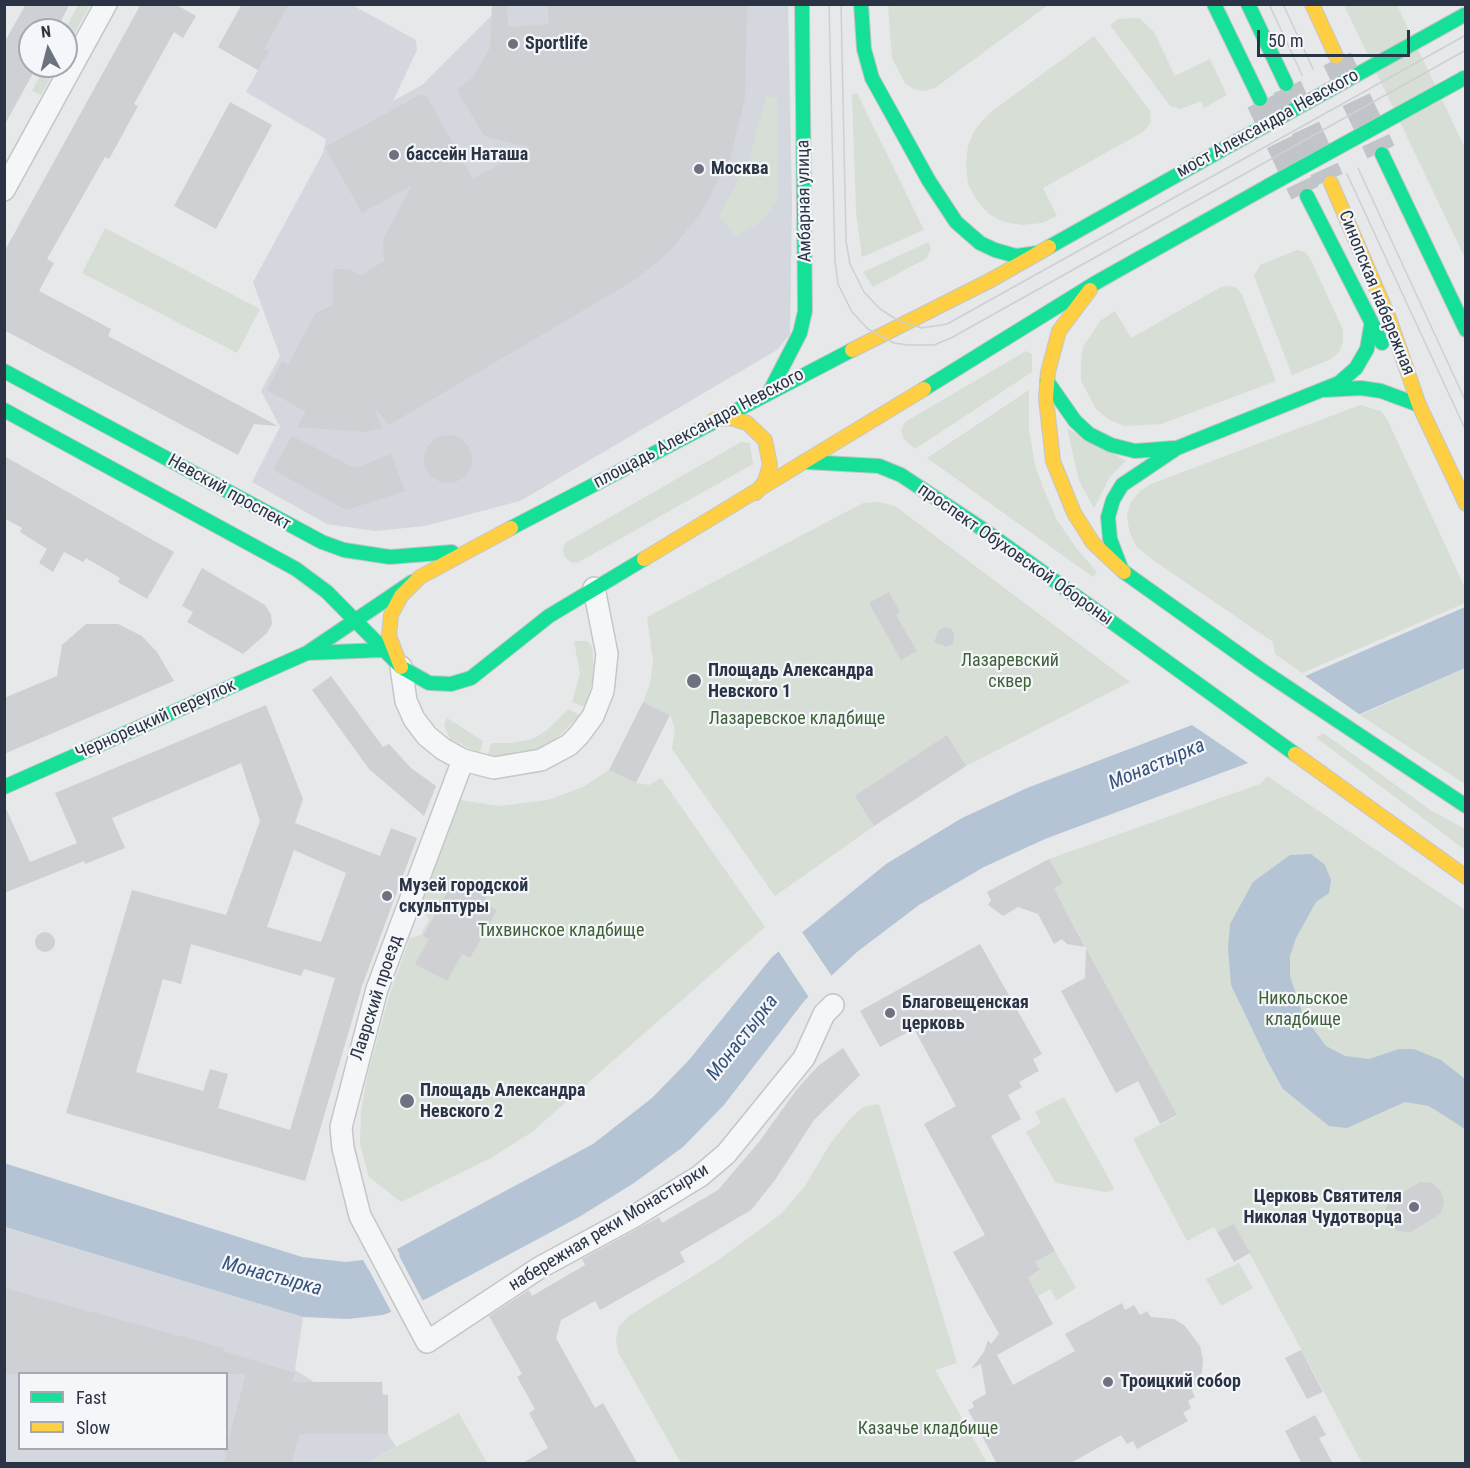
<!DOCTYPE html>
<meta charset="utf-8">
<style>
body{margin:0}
#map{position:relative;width:1470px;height:1468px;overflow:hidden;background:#e6e8ea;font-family:"Roboto Condensed",sans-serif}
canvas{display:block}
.frame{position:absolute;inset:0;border:6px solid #2b3445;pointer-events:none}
.legend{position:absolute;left:18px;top:1372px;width:210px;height:78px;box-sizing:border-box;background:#f4f6f9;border:2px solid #a4a8b1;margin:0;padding:8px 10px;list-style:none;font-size:18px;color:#2b3445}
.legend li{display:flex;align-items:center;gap:12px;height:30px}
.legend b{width:30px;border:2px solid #a4a8b1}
.north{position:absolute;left:18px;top:18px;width:60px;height:60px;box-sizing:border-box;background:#f4f6f9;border:2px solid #a4a8b1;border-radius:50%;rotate:353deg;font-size:16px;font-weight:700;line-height:24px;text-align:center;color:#2b3445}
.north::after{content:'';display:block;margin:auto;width:21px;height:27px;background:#6c737f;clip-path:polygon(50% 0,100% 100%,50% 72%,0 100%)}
.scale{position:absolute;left:1257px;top:30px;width:153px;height:27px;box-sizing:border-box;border:3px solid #2b3445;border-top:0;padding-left:8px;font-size:18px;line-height:21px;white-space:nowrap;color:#2b3445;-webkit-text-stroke:4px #f4f6f9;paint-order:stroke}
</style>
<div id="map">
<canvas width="1470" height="1468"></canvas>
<div class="frame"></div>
<ul class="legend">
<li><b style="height:8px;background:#16e098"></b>Fast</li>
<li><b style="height:8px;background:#ffcf43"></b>Slow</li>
</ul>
<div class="north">N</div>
<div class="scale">50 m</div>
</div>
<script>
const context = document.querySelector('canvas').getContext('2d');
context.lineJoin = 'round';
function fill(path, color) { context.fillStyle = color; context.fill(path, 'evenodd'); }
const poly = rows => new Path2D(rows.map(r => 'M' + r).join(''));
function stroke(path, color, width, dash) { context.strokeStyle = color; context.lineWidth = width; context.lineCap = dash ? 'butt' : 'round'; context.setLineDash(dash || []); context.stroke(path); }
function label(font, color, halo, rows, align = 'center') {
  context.font = font + ' "Roboto Condensed",sans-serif'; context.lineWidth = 4.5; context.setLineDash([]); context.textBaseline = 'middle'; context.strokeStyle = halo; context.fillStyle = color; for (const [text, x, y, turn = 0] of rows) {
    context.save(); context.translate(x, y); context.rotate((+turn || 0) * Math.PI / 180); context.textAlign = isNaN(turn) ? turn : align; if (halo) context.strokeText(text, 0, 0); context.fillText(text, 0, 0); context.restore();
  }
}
const built = poly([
 [242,5,352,5,416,40,417,50,393,101,422,85,502,5,788,5,792,203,790,334,777,350,520,501,425,526,375,531,327,524,252,482,280,427,261,391,280,356,253,282,323,153,326,139,246,92,258,70,218,47],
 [4,1227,303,1317,295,1370,314,1382,328,1382,328,1387,344,1387,344,1382,382,1382,383,1394,388,1395,388,1434,396,1447,365,1464,5,1463],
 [20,1374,226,1374,226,1448,20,1448]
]);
const green = poly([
 [78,5,90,5,66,49,65,30],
 [888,5,888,4,1048,5,935,88,923,91,913,89,905,83,892,58],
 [1344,5,1397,5,1465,148,1465,258],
 [1130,18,1139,18,1154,32,1175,76,1210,59,1227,95,1204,108,1201,101,1181,109,1170,106,1110,25,1118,19],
 [1094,36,1150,111,1151,122,1143,132,1043,188,1057,216,1042,223,1022,225,1004,222,989,214,977,201,968,184,966,164,968,145,976,128,991,112],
 [45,66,57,66,41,95,32,91],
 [857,93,924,230,862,257,856,211,852,95],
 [766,96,777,98,777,200,765,219,736,237,719,216,749,159],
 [105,228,260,309,237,353,82,273],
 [929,242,931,249,927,258,873,287,863,272],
 [1297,250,1305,252,1311,260,1343,330,1343,342,1339,352,1331,359,1292,375,1254,276,1260,265],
 [1230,286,1237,288,1242,295,1276,381,1161,424,1124,426,1108,419,1096,409,1081,381,1081,363,1083,347,1100,321,1115,311,1131,338,1221,287],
 [1026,351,1032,354,1032,372,915,449,903,438,901,430,905,422],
 [1029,390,1029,430,1035,465,1044,490,1057,520,1077,549,1097,572,1093,577,927,458],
 [1360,405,1381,411,1387,419,1465,588,1465,603,1302,673,1275,654,1273,642,1150,558,1136,546,1129,530,1127,515,1131,502,1140,491,1151,484],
 [1067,428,1126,461,1110,477,1094,508,1079,481],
 [741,442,750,443,753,464,577,563,571,562,565,557,563,549,565,543],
 [879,502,895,506,1130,682,966,766,874,826,775,896,672,749,675,729,670,715,643,702,650,684,653,662,647,617,863,503],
 [889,593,900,612,881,623],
 [899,620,916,651,884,628],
 [945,627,952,629,955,636,953,644,946,647,939,644,935,638,938,630],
 [574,641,587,641,592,647,593,655,594,675,585,707,572,702,580,674],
 [1465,668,1465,784,1360,715],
 [568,709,580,715,554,741,535,751,513,757,488,755,491,743,512,743,532,739,546,731],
 [447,718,483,741,480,753,450,739,444,725],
 [1305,720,1432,811,1465,829,1465,850,1301,726],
 [609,770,636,783,649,785,661,778,765,927,532,1132,491,1158,401,1202,369,1177,360,1144,361,1113,367,1077,390,993,410,938,421,935,429,919,419,907,460,800,499,806,548,800,583,787],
 [1267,776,1465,910,1465,1463,1362,1463,1234,1224,1217,1232,1214,1227,1187,1241,1133,1139,1177,1116,1054,888,1063,883,1049,859,1260,784],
 [1064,1097,1114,1188,1113,1190,1106,1192,1056,1183,1026,1132,1041,1123,1035,1112],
 [879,1104,957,1363,935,1370,987,1463,681,1463,618,1352,616,1338,619,1326,629,1316,717,1261,781,1214,805,1186,830,1144,849,1120,863,1107],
 [1055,1251,1076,1288,1057,1300,1050,1289,1038,1296,1028,1278,1040,1271,1035,1262],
 [1239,1263,1253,1288,1221,1306,1206,1279],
 [459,1413,487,1463,367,1463]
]);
const water = poly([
 [1465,607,1465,668,1248,763,1045,839,984,867,919,905,857,952,805,1000,724,1105,683,1147,634,1183,579,1217,426,1299,383,1315,348,1319,303,1317,5,1227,4,1163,302,1257,346,1262,363,1260,368,1269,400,1255,397,1249,593,1144,652,1098,689,1060,772,957,886,864,962,818,1027,788,1192,725],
 [1311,854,1325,865,1331,880,1329,893,1316,902,1296,938,1290,956,1290,976,1303,1015,1326,1046,1345,1056,1369,1059,1399,1049,1414,1049,1441,1060,1465,1079,1465,1129,1429,1106,1405,1102,1347,1128,1329,1126,1283,1089,1268,1062,1231,985,1228,948,1230,924,1253,882,1290,855]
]);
const pier = poly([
 [1428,5,1465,5,1465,108,1459,111,1412,13],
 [1301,673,1363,717,1251,765,1189,723],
 [800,929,833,978,810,999,777,949],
 [395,1248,424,1303,393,1315,362,1257,369,1265,397,1254]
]);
const building = poly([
 [26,4,70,4,56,30,30,30,30,66,37,66,4,126,4,43],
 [141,4,175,4,196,16,183,38,174,32,134,104,138,106,113,152,109,159,105,157,47,259,54,263,39,291,111,329,108,336,278,426,254,424,238,455,4,330,4,252],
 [242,4,289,4,264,49,269,51,258,70,218,47],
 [492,4,507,4,508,27,549,24,547,4,747,4,745,97,730,159,700,214,667,254,633,281,389,425,374,407,382,428,365,432,297,427,306,412,267,390,282,361,288,365,315,314,333,304,333,269,348,269,362,275,384,261,383,240,411,186,362,213,325,147,419,95,426,95,473,179,530,147,490,138,483,134,457,90,473,77,490,48],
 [230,102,272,125,216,229,174,206],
 '424 459a24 24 0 1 1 48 0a24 24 0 1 1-48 0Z',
 [292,436,355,468,391,454,405,491,346,510,273,470],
 [4,456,174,552,147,599,118,582,120,578,86,558,83,562,64,552,53,572,39,563,47,549,20,532,22,528,4,518],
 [202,568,265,605,271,614,272,624,267,633,243,654,187,622,193,612,182,606],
 [889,592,900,612,896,615,917,651,901,660,869,603],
 [86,624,118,624,142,636,157,652,174,681,4,754,4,698,57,676,62,645],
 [945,627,952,629,955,636,953,644,946,647,934,642,938,630],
 [331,676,383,747,389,744,411,768,436,786,424,816,369,769,312,690],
 [643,702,670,715,636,783,609,770],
 [266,705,303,799,295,823,380,856,391,828,417,838,362,986,305,1181,66,1113,132,890,226,915,260,821,241,763,112,818,125,848,85,864,84,861,4,893,4,804,30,862,77,843,55,793],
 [294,850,346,873,321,942,267,927],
 [191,944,301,976,304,969,335,978,290,1130,218,1108,228,1074,210,1069,203,1091,136,1072,163,979,181,984],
 [947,735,966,766,874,826,855,796],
 [1049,859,1063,883,1054,888,1085,947,1067,944,1062,939,1054,944,1038,914,1018,907,1003,916,988,905,991,900,987,892],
 [451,885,460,890,470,885,486,894,487,905,497,910,470,958,462,954,447,981,415,964,429,939,423,936],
 '35 942a10 10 0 1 1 20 0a10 10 0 1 1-20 0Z',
 [980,944,1042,1054,1033,1059,1039,1071,1019,1082,1022,1087,1008,1095,1021,1119,991,1136,1055,1251,1035,1262,1040,1270,1028,1278,1053,1324,997,1355,1013,1385,1075,1351,1065,1334,1122,1303,1125,1310,1134,1305,1140,1315,1147,1311,1151,1317,1174,1319,1185,1326,1200,1346,1203,1359,1202,1372,1192,1391,1195,1397,1188,1401,1191,1408,1183,1413,1188,1421,1137,1449,1133,1441,1127,1444,1121,1435,1069,1464,997,1464,968,1410,974,1407,972,1402,986,1394,981,1364,971,1369,984,1352,988,1340,991,1344,999,1334,953,1252,985,1235,924,1124,956,1106,914,1029,880,1047,860,1011],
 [1086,948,1177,1115,1160,1124,1138,1081,1116,1093,1061,991,1085,978],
 [843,1048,860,1075,814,1120,775,1180,751,1210,680,1252,685,1262,600,1310,595,1301,561,1320,556,1338,595,1408,603,1403,638,1464,521,1464,548,1448,529,1413,535,1409,517,1377,522,1374,489,1316,529,1290,532,1296,585,1265,582,1259,659,1217,662,1223,718,1190,759,1142,797,1089,818,1066],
 [1420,1182,1432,1183,1441,1191,1444,1203,1440,1214,1411,1232,1397,1231,1385,1211,1389,1201],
 [1234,1224,1250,1253,1234,1262,1217,1232],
 [4,1288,224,1348,223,1351,295,1373,292,1382,382,1382,382,1395,388,1395,388,1434,300,1434,291,1464,224,1464,227,1453,223,1452,226,1449,246,1374,4,1374],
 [1301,1350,1323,1392,1307,1399,1285,1358],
 [1315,1415,1326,1435,1319,1438,1333,1464,1302,1464,1285,1431]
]);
const secondaryTunnel = poly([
 [1337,59,1381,152],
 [1287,87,1329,180],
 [1261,101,1305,193]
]);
const street = poly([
 [4,190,106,4],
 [401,667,406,701,414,719,427,736,443,749,463,760,494,768,541,760,569,745,579,735,593,716,603,691,607,654,594,588],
 [463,760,377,989,341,1127,343,1148,360,1216,427,1342,539,1268,633,1217,700,1176,726,1154,804,1058,824,1014,833,1005]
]);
const fast = poly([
 [861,4,864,49,872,78,929,181,956,222,980,243,995,250,1016,256,1038,253],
 [1214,4,1260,99],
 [1248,4,1286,84],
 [1382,154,1466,330],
 [1307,196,1382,343],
 [1049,247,1243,138],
 [4,371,322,542,344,550,390,557,452,552],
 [1047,381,1075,421,1089,434,1111,445,1135,451,1174,448],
 [924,389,1097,282,1268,186],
 [1325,390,1361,388,1381,391,1419,405],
 [770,391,800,333,805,311,802,4],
 [4,410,296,569,327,592,401,667,429,683,451,684,471,678,549,616,644,559],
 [806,462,879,466,901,475,984,530,1295,754],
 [511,528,852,350],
 [1121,568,1110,539,1108,517,1113,500,1122,485,1177,448,1339,383,1356,368,1367,349,1371,326],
 [1124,572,1260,669,1466,806],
 [307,653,382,650],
 [4,787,307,653,412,582]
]);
const slow = poly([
 [1312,4,1336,56],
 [1331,183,1389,318,1419,405,1466,504],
 [1090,290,1059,331,1048,372,1046,398,1053,461,1074,513,1093,543,1124,572],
 [852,350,991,280,1049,247],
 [714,420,731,418,747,423,765,440,770,465,765,481,756,493],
 [644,559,924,389],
 [401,667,389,636,391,615,401,596,420,577,511,528],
 [1295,754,1466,877]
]);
const tram = poly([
 [829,4,835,261,838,284,852,312,868,329,894,343,908,345,934,345,951,338,1466,50],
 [841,4,846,241,850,264,864,292,880,309,899,321,922,328,947,324,1466,35],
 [1269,4,1302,75],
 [1283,4,1313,69],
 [1358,168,1466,402],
 [1347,174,1466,431]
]);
const fastBridge = poly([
 [1243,138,1466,14],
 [1268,186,1466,77]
]);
const markers = [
 [513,44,6,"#6c737f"],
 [394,155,6,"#6c737f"],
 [699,169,6,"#6c737f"],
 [694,681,8,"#6c737f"],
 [387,896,6,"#6c737f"],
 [890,1013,6,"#6c737f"],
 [407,1101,8,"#6c737f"],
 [1414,1207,6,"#6c737f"],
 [1108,1382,6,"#6c737f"]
];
const poiNames = [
 ["Sportlife",525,44],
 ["бассейн Наташа",406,155],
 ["Москва",711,169],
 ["Площадь Александра",708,671],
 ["Невского 1",708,692],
 ["Музей городской",399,886],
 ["скульптуры",399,907],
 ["Благовещенская",902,1003],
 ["церковь",902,1024],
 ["Площадь Александра",420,1091],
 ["Невского 2",420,1112],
 ["Церковь Святителя",1402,1197,"right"],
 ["Николая Чудотворца",1402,1218,"right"],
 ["Троицкий собор",1120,1382]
];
const streetNames = [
 ["мост Александра Невского",1268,124,-29],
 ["Амбарная улица",805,201,-91],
 ["Синопская набережная",1376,293,68],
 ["площадь Александра Невского",699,429,-28],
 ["Невский проспект",229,493,29],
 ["проспект Обуховской Обороны",1015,555,35],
 ["Чернорецкий переулок",156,720,-24],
 ["Лаврский проезд",377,998,-72],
 ["набережная реки Монастырки",609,1228,-31]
];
const parkNames = [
 ["Лазаревский",1010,661],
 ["сквер",1010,682],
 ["Лазаревское кладбище",797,719],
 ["Тихвинское кладбище",561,931],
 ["Никольское",1303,999],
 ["кладбище",1303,1020],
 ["Казачье кладбище",928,1429]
];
const waterNames = [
 ["Монастырка",1157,765,-23],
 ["Монастырка",743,1038,-52],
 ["Монастырка",272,1277,15]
];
fill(built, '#d4d7dd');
fill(green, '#d6ded6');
fill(water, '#b4c4d5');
fill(pier, '#e6e8ea');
fill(building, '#ced0d3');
stroke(secondaryTunnel, '#c1c4c9', 30, [30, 15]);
stroke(street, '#c4c6c8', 24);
stroke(fast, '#c4c6c8', 16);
stroke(slow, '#c4c6c8', 16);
stroke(street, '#f5f6f7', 21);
stroke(fast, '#16e098', 14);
stroke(slow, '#ffcf43', 14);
stroke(tram, '#cecfd2', 1.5);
stroke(fastBridge, '#c2c5c8', 16, []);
stroke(fastBridge, '#16e098', 14);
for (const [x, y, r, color] of markers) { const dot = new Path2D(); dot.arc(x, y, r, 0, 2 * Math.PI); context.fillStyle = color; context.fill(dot); stroke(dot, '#f4f6f9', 2); }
label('bold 18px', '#2b3445', '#f4f6f9', poiNames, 'left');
label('18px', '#2b3445', '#f4f6f9', streetNames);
label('18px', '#3f6138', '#f4f6f9', parkNames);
label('italic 20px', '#34527a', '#f4f6f9', waterNames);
</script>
